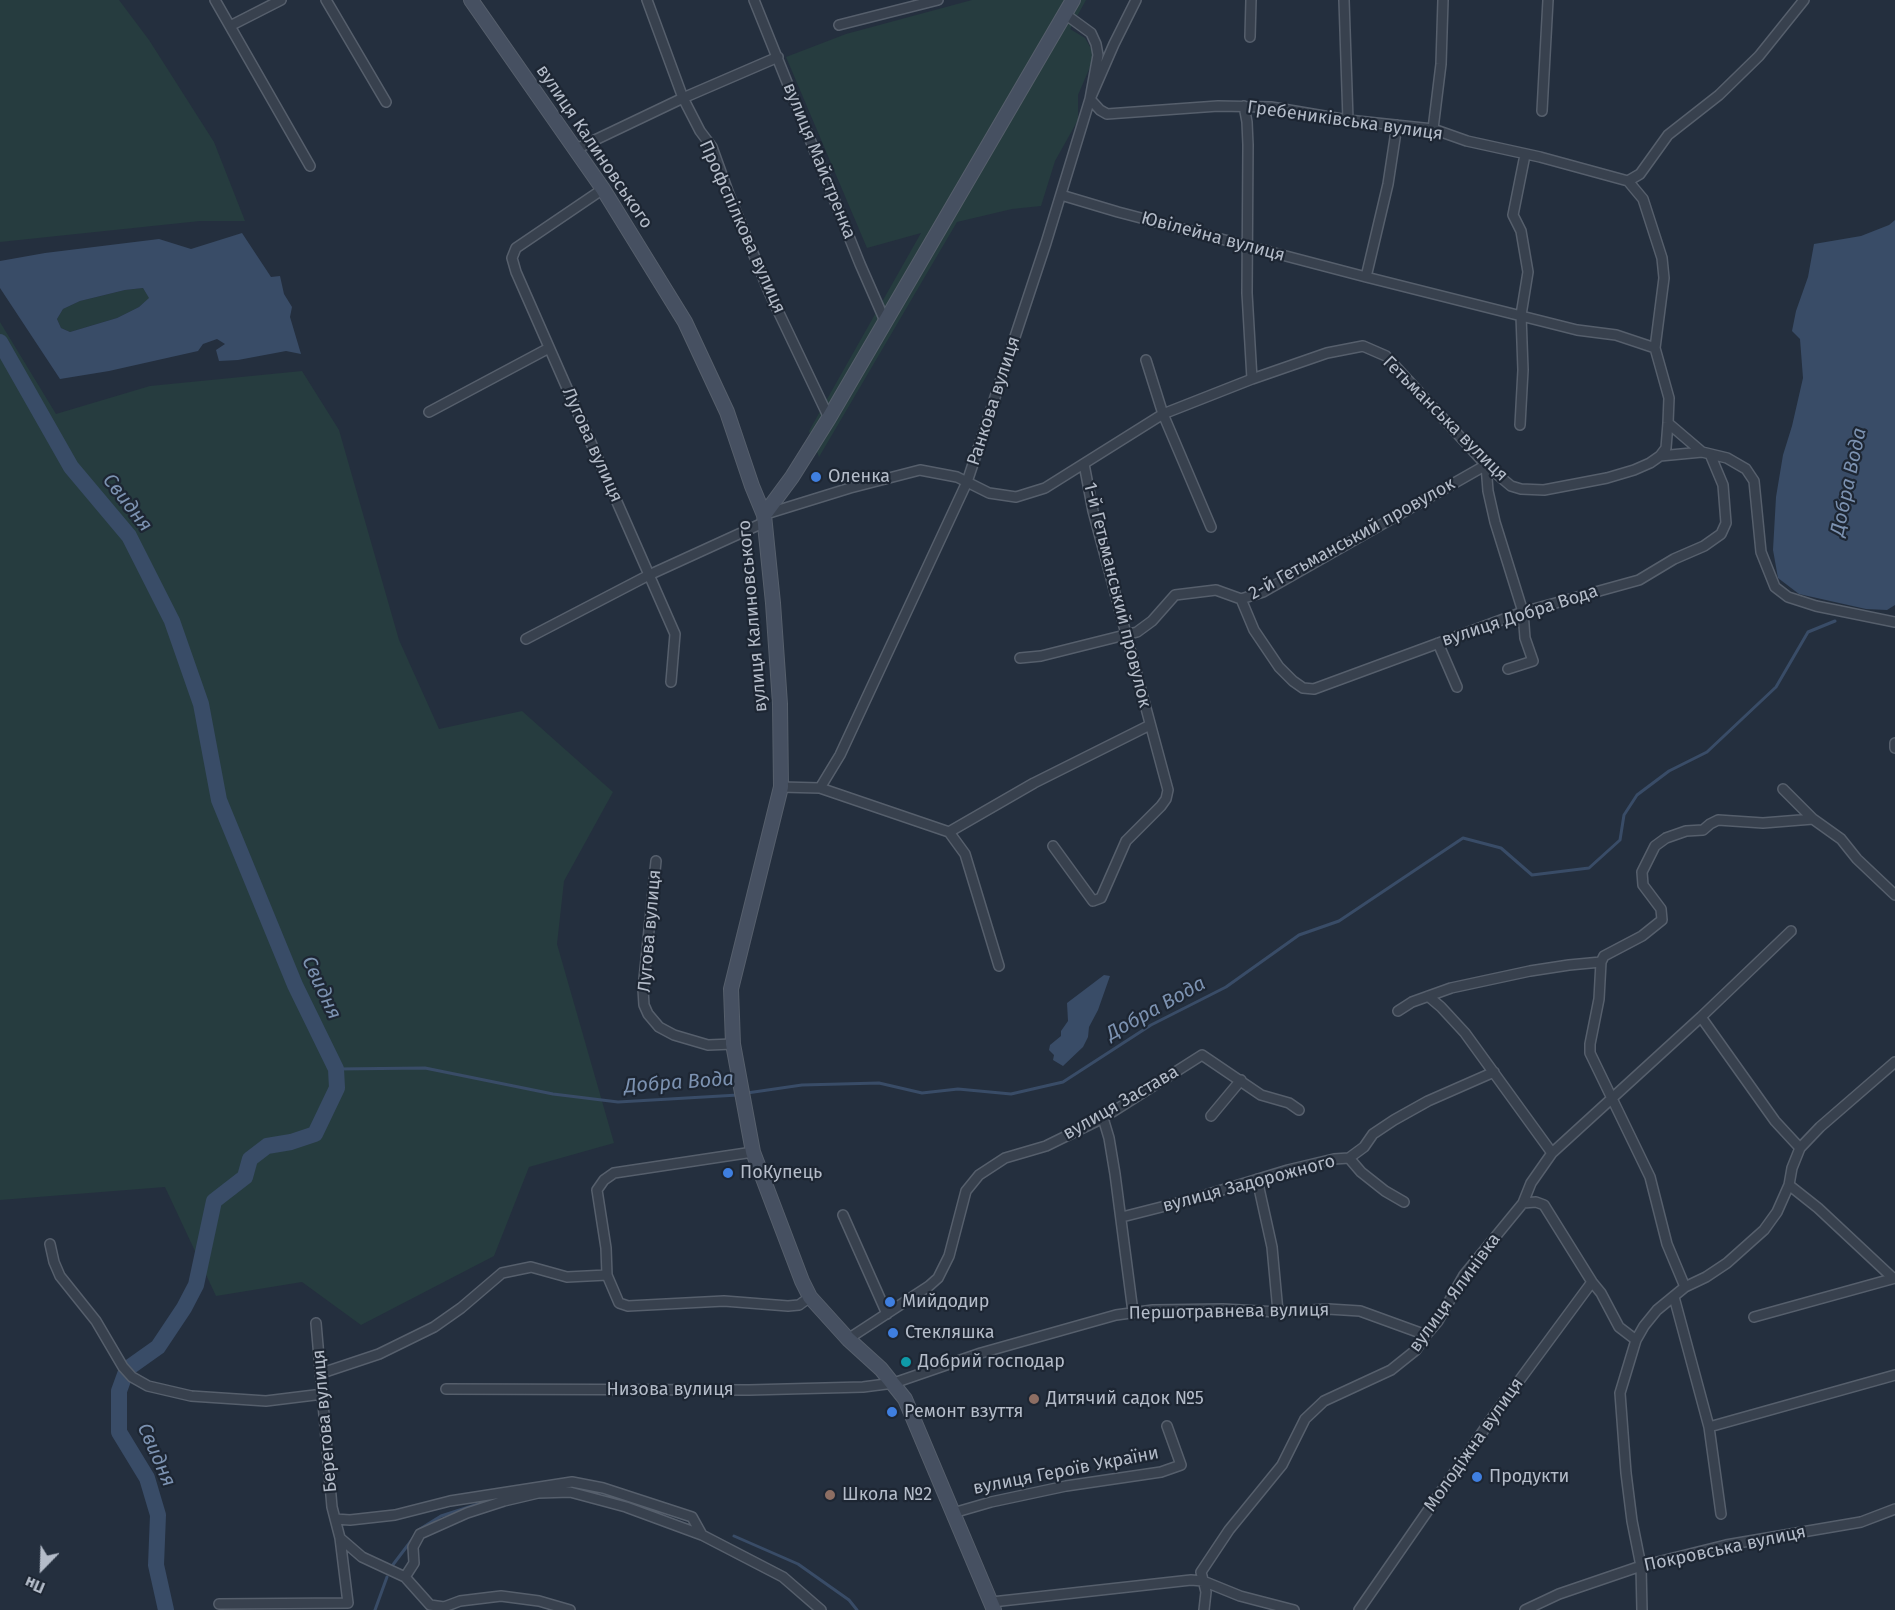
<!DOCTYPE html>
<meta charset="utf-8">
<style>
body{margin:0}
#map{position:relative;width:1895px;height:1610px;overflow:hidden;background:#242f3e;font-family:"Fira Sans",sans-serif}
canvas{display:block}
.north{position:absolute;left:12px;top:1538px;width:60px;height:60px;-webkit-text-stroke:4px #1d2633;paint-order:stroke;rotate:203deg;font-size:16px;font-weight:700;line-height:24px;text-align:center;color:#b4bcc9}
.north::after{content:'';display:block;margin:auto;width:21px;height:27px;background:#b4bcc9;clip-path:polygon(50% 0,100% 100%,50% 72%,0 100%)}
</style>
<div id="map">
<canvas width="1895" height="1610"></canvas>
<div class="north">Пн</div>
</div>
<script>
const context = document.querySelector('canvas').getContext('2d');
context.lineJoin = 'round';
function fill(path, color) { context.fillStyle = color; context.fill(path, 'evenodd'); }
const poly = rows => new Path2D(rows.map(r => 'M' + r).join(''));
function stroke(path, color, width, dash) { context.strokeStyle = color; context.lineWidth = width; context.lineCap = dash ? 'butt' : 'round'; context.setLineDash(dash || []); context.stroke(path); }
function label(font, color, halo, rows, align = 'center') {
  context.font = font + ' "Fira Sans",sans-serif'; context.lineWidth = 4.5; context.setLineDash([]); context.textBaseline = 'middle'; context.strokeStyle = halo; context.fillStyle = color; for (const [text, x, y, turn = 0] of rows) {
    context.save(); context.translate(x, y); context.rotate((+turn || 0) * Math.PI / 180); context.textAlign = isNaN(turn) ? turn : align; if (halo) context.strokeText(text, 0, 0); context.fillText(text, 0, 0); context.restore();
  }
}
const green = poly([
 [0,0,119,0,149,40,214,142,245,221,200,221,0,242],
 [972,0,1086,0,1070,29,1085,38,1093,52,1093,60,1078,95,1078,120,1055,161,1041,206,1012,209,957,222,819,457,809,431,921,233,867,248,786,57,846,34],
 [143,288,150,298,139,307,117,318,70,332,61,328,57,319,63,309,80,301,125,290],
 [0,322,56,414,150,386,302,371,339,430,399,640,439,729,522,711,613,792,564,881,557,944,614,1143,529,1167,494,1256,361,1325,302,1282,216,1296,165,1187,0,1200]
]);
const water = poly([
 [1895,220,1895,605,1887,610,1866,609,1799,594,1778,578,1773,550,1776,497,1783,455,1792,426,1803,378,1800,339,1792,331,1796,311,1808,277,1814,244,1861,236,1889,225],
 [242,233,271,277,280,276,284,294,292,307,290,317,301,354,286,351,238,360,219,361,216,350,225,344,217,339,203,344,198,351,109,371,60,379,0,288,0,261,45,253,159,239,191,249],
 [143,288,149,298,139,307,117,318,70,332,61,328,57,319,63,309,80,301,125,290],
 [1104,975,1110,976,1098,1010,1089,1027,1088,1037,1083,1047,1063,1066,1053,1060,1054,1055,1049,1050,1050,1045,1061,1036,1061,1031,1068,1021,1067,1003]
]);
const stream = poly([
 [336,1069,425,1068,553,1094,618,1102,738,1095],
 [747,1093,802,1085,879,1083,922,1093,958,1089,1011,1094,1063,1082,1151,1025,1226,987,1299,935,1339,921,1463,838,1501,848,1532,875,1589,868,1620,840,1624,815,1637,795,1669,771,1707,752,1776,687,1808,632,1835,621],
 [734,1536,798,1564,849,1600,857,1610],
 [392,1566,420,1529,441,1516,497,1498],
 [375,1610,387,1577]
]);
const river = poly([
 [0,342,71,467,129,536,172,621,201,704,219,800,295,985,336,1069,337,1088,315,1134,291,1142,267,1146,250,1159,245,1177,214,1201,196,1285,184,1308,158,1347,127,1369,119,1391,119,1432,147,1478,158,1515,156,1565,166,1610]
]);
const street = poly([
 [215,0,310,166],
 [326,0,386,102],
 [647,0,683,98,700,131,712,147,730,197,769,292,829,418],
 [754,0,860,264,885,321],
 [1344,0,1348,120],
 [1065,14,1091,33,1096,44,1098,55,1090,99,1100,110,1107,114,1218,106,1271,107,1348,120,1433,129,1467,141,1540,157,1628,181],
 [839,25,938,0],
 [230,26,281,0],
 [1250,37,1251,0],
 [1244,106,1247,122,1248,145,1247,293,1252,379],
 [1542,111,1548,0],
 [1433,129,1441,64,1443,0],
 [574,150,683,98,778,57],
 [603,189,516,248,512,258,516,272,675,634,671,682],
 [1061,195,1118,212,1366,277,1577,330,1616,335,1655,348],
 [1366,277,1388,184,1397,125],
 [1146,360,1163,414,1211,527],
 [429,412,549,348],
 [1668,423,1702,452,1727,458,1746,469,1754,481,1761,552,1775,587,1788,597,1816,606,1895,622],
 [1520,425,1523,370,1521,315,1528,272,1521,231,1513,215,1525,155],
 [1660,456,1702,452],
 [766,514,850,488,920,470,957,477,989,493,1016,497,1045,488,1163,414,1252,379,1327,353,1363,346,1386,356,1486,465,1511,486,1521,489,1544,490,1607,478,1634,470,1650,463,1660,456,1666,448,1668,423,1669,398,1655,348,1664,278,1662,258,1643,199,1628,181,1640,174,1668,135,1719,95,1759,56,1804,0],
 [1241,599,1254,630,1279,667,1293,681,1303,688,1314,689,1523,612,1639,580,1674,559,1704,546,1721,534,1726,523,1723,485,1710,454],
 [526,639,649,575,765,522],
 [1438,643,1457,687],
 [1020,658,1041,656,1137,632,1152,621,1175,595,1216,590,1241,599,1263,592,1486,465,1488,491,1495,522,1523,612,1525,638,1533,661,1508,669],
 [1895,743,1895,748],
 [781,787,820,788,949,832,965,854,999,966],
 [820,788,840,755,967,482,1046,243,1090,99,1114,44,1136,0],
 [1783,789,1813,819,1841,839,1857,859,1895,895],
 [949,832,1034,783,1150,725],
 [1053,846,1093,901,1101,898,1126,841,1161,806,1166,799,1168,790,1093,511,1084,464],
 [656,861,643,989,644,1005,648,1014,659,1027,674,1035,708,1045,733,1044],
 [1428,996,1441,1007,1465,1033,1552,1153],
 [1398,1011,1412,1002,1451,988,1530,971,1569,965,1601,962],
 [1701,1017,1775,1121,1800,1148],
 [1211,1116,1241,1080],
 [1103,1118,1109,1138,1115,1174,1133,1312],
 [1349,1158,1361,1172,1385,1191,1404,1202],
 [1257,1179,1272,1247,1278,1312],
 [1789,1185,1818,1208,1893,1278],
 [1523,1203,1536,1202,1544,1205,1592,1282,1601,1293,1619,1327,1636,1340],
 [843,1215,887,1314],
 [1122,1217,1189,1200,1288,1170,1334,1159,1349,1158,1364,1147,1373,1134,1394,1120,1428,1101,1494,1072],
 [50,1244,54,1262,60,1276,96,1321,123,1367,132,1377,148,1386,191,1396,266,1401,323,1394],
 [607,1275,619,1303,628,1306,724,1301,788,1306,799,1305,810,1297],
 [1685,1287,1667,1244,1650,1177,1590,1053,1590,1044,1599,999,1601,962,1604,956,1642,936,1662,920,1661,909,1643,885,1642,872,1655,846,1666,838,1686,831,1703,830,1710,824,1718,820,1763,823,1813,819],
 [1674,1297,1709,1427,1721,1514],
 [1754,1317,1895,1278],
 [848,1339,929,1286,938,1278,949,1256,966,1191,979,1175,1005,1158,1046,1146,1103,1118,1202,1055,1261,1095,1289,1103,1299,1110],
 [322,1373,379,1354,434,1327,461,1308,502,1273,531,1267,567,1277,607,1275,606,1248,597,1190,604,1180,614,1173,753,1152],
 [446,1389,749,1390,863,1387,894,1383,981,1353,1116,1315,1153,1310,1223,1309,1278,1312,1328,1309,1360,1311,1426,1335],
 [1709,1427,1895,1375],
 [953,1513,991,1502,1066,1486,1161,1472,1181,1465,1167,1426],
 [335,1519,350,1520,395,1515,450,1501,572,1482,603,1488,692,1517,702,1535],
 [340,1538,362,1557,405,1577,430,1605,444,1607,460,1601,501,1596,539,1601,570,1610],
 [405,1577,414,1563,413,1547,420,1534,467,1513,504,1501,538,1493,570,1492,626,1507,702,1535,783,1577,821,1610],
 [992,1602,1191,1580,1203,1581,1240,1596,1294,1610],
 [219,1604,348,1603,340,1538,332,1507,316,1323],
 [1204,1610,1206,1592,1201,1572,1229,1530,1282,1465,1305,1419,1324,1401,1391,1370,1416,1350,1426,1335,1438,1321,1464,1275,1523,1203,1531,1183,1552,1153,1701,1017,1791,931],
 [1359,1610,1499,1408,1592,1282],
 [1525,1610,1559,1594,1641,1566,1726,1545,1861,1522,1895,1509],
 [1642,1610,1641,1566,1632,1521,1626,1473,1620,1393,1636,1340,1644,1326,1657,1310,1685,1287,1706,1277,1727,1263,1764,1230,1777,1212,1789,1185,1792,1168,1800,1148,1820,1127,1895,1062]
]);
const secondary = poly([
 [471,0,603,189,685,322,727,412,752,486,764,515,773,603,780,704,781,787,731,989,733,1044,753,1152,802,1281,810,1297,848,1339,881,1369,905,1399,994,1610],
 [764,515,792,477,829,418,1073,0]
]);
const markers = [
 [816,477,6,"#3f7fe0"],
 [728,1173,6,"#3f7fe0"],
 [890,1302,6,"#3f7fe0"],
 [893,1333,6,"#3f7fe0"],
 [906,1362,6,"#0f9aa8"],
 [1034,1399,6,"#8d6e63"],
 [892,1412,6,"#3f7fe0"],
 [1477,1477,6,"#3f7fe0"],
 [830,1495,6,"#8d6e63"]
];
const streetNames = [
 ["Гребениківська вулиця",1345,121,8],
 ["вулиця Калиновського",594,147,56],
 ["вулиця Майстренка",819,161,68],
 ["Профспілкова вулиця",742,227,66],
 ["Ювілейна вулиця",1213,237,15],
 ["Ранкова вулиця",994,401,-72],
 ["Гетьманська вулиця",1445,419,45],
 ["Лугова вулиця",592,445,66],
 ["2-й Гетьманський провулок",1352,539,-29],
 ["1-й Гетьманський провулок",1117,595,76],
 ["вулиця Калиновського",753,616,-95],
 ["вулиця Добра Вода",1520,616,-18],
 ["Лугова вулиця",650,931,-85],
 ["вулиця Застава",1121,1103,-30],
 ["вулиця Задорожного",1249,1184,-15],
 ["вулиця Ялинівка",1455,1293,-54],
 ["Першотравнева вулиця",1229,1312,-1],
 ["Низова вулиця",670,1390],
 ["Берегова вулиця",325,1421,-95],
 ["Молодіжна вулиця",1474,1445,-55],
 ["вулиця Героїв України",1066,1471,-11],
 ["Покровська вулиця",1725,1549,-12]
];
const poiNames = [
 ["Оленка",828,477],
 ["ПоКупець",740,1173],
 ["Мийдодир",902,1302],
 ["Стекляшка",905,1333],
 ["Добрий господар",918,1362],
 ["Дитячий садок №5",1046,1399],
 ["Ремонт взуття",904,1412],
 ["Продукти",1489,1477],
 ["Школа №2",842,1495]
];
const waterNames = [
 ["Добра Вода",1849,482,-78],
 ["Свидня",127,503,52],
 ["Свидня",321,988,65],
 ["Добра Вода",1156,1009,-29],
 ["Добра Вода",679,1083,-4],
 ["Свидня",156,1455,66]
];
fill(green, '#263c3f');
fill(water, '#394c67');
stroke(stream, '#394c67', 3);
stroke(river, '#394c67', 16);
stroke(street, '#565f6c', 12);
stroke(secondary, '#565f6c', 16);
stroke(street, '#38414e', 9);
stroke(secondary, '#465061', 14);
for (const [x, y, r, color] of markers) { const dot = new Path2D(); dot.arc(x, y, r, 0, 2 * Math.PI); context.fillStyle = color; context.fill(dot); stroke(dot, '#1d2633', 2); }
label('18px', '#b4bcc9', '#1d2633', streetNames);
label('18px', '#b4bcc9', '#1d2633', poiNames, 'left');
label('italic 20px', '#7c92b1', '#1d2633', waterNames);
</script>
